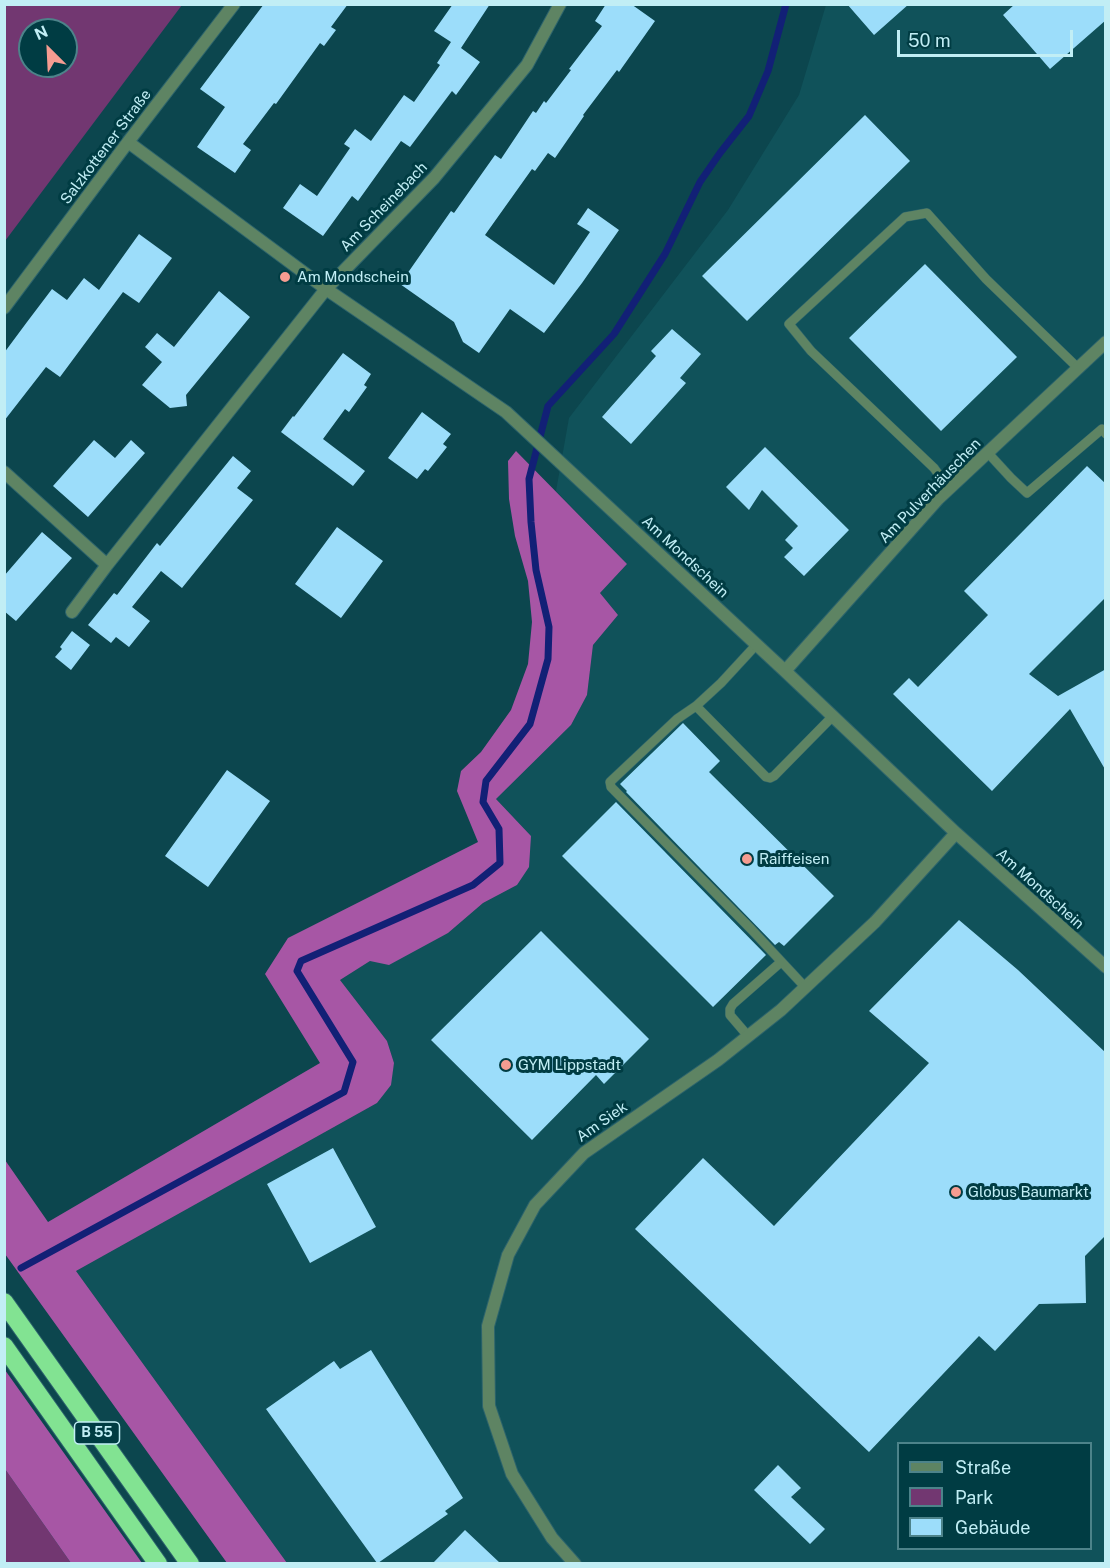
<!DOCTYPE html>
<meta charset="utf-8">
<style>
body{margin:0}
#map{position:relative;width:1110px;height:1568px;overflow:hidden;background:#0c464e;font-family:"Public Sans",sans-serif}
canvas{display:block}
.frame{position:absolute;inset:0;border:6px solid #c1eef5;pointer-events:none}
.legend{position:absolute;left:897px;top:1442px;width:195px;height:108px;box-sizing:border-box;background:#003c43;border:2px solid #4d838a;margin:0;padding:8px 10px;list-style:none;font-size:18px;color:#c1eef5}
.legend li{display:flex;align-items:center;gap:12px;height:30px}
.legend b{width:30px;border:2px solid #4d838a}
.north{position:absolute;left:18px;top:18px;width:60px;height:60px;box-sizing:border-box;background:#003c43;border:2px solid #4d838a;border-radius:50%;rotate:336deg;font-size:16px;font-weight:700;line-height:24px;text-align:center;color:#c1eef5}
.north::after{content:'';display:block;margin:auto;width:21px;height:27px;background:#f59c91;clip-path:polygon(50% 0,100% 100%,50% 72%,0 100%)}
.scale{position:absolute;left:897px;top:30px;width:176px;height:27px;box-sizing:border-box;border:3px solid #c1eef5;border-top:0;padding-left:8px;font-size:18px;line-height:21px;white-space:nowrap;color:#c1eef5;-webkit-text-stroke:4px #003c43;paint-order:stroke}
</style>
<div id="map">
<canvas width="1110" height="1568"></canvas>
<div class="frame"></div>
<ul class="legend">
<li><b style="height:8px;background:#5e8463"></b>Straße</li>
<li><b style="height:16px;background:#723771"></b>Park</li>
<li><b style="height:16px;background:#9cddfa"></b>Gebäude</li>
</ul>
<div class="north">N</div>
<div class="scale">50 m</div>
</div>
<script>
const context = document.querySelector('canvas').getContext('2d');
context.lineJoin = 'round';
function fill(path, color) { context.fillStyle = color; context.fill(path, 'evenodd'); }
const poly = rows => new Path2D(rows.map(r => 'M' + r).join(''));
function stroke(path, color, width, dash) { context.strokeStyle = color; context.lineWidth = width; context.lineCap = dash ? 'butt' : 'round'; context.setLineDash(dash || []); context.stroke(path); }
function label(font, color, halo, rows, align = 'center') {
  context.font = font + ' "Public Sans",sans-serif'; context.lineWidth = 6; context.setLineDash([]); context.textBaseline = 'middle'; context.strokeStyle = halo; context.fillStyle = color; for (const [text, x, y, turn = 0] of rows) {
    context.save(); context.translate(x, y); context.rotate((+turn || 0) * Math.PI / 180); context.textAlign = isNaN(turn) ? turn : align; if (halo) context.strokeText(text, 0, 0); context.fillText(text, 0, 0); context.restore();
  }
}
const built = poly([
 [826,5,1105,5,1105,1563,287,1563,76,1271,377,1103,390,1085,394,1063,387,1041,340,980,370,961,448,933,483,903,517,885,531,836,496,799,571,725,587,695,593,645,618,615,600,593,627,564,556,491,569,418,728,210,799,95],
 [898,1444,1090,1444,1090,1548,898,1548]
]);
const green = poly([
 [5,4,182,5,5,241,4,5],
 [30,30,66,30,66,66,30,66],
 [5,1469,71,1563,5,1563]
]);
const forest = poly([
 [516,451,627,564,600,593,618,615,593,645,587,695,571,725,496,799,531,836,529,867,517,885,483,903,448,933,389,965,370,961,340,980,387,1041,394,1063,391,1085,377,1103,76,1271,287,1563,227,1563,5,1254,5,1160,48,1222,320,1063,265,974,288,938,478,842,457,791,461,771,481,752,511,710,528,664,532,622,528,581,515,536,509,499,508,461],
 [5,1370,142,1563,71,1563,5,1469]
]);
const stream = poly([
 [21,1268,344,1092,353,1062,297,971,301,961,473,885,500,863,499,829,483,802,486,781,530,724,548,659,549,627,536,570,531,522,529,479,548,406,614,334,665,254,700,182,720,153,749,116,768,71,786,4]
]);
const building = poly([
 [264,4,348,4,331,27,336,30,324,46,320,43,276,104,274,103,243,144,251,150,235,173,197,147,225,107,200,89],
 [453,4,490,4,461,48,480,62,456,95,452,91,410,147,401,141,358,201,352,196,323,236,283,208,300,184,317,196,350,148,344,144,355,129,371,141,404,95,414,102,440,65,437,63,451,42,434,31],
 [606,4,631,4,655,21,619,72,617,70,583,115,584,116,555,158,548,153,535,171,532,169,485,235,554,285,590,232,577,224,588,208,619,230,582,283,544,333,510,309,479,353,463,342,454,322,400,284,451,211,454,213,495,155,501,159,533,111,536,113,544,101,546,103,571,70,569,69,602,26,595,21],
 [847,4,909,4,874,35],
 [1015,4,1106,4,1106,20,1050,69,1003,15],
 [865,115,910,161,747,321,702,276],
 [139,234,172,258,139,303,123,292,60,377,46,367,4,421,4,353,27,322,52,289,67,300,84,278,99,290],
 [925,264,1017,357,941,431,849,338],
 [219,291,250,317,186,395,187,406,170,408,142,385,162,362,145,347,157,333,174,347],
 [672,329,701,354,680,378,686,383,631,444,602,417,656,356,651,351],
 [343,353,371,374,364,385,367,387,349,412,345,409,323,439,365,471,353,486,281,432,293,416,294,417],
 [422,412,451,434,443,444,447,447,428,471,425,469,417,479,388,458],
 [94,440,115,458,131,440,145,453,88,517,53,486],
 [765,447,849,530,804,576,784,557,793,548,785,540,798,526,762,490,749,510,726,487],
 [233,456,251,471,237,488,253,500,182,588,161,571,132,607,150,621,129,647,116,637,111,643,88,625,114,593,117,595,157,543,160,546],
 [1087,466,1106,484,1106,597,1029,674,1058,696,1106,669,1106,771,1070,709,992,791,893,694,909,678,918,687,988,615,964,591],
 [337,527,383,561,341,618,295,584],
 [42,532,72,558,16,621,4,611,4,576],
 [72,631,90,645,71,670,55,657,62,649,60,647],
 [683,723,720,761,709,772,834,896,784,946,779,942,775,945,626,792,627,791,620,784],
 [227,770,270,801,208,887,165,856],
 [616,802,766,955,713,1007,562,856],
 [959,920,1018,970,1106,1053,1106,1235,1085,1256,1086,1303,1039,1304,995,1351,979,1336,869,1452,635,1229,703,1158,774,1226,929,1063,869,1011],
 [541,931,649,1039,604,1084,596,1075,532,1140,431,1040],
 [333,1148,376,1227,310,1263,267,1184],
 [371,1350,463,1498,445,1511,448,1514,378,1563,377,1563,266,1409,334,1361,340,1369],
 [778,1465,801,1488,791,1497,825,1529,810,1544,754,1490],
 [465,1530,500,1563,433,1563]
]);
const lane = poly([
 [988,453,1011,478,1027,493,1102,429,1106,434],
 [949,489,934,468,811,351,789,324,905,217,927,213,986,279,1078,368],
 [757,644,721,683,696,706,677,719,610,782,611,787,751,929,805,987],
 [696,706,766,777,770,778,774,776,833,716],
 [748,1036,730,1015,730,1009,733,1004,781,962]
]);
const street = poly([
 [128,142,326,289,506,412,785,671,956,833,1106,967],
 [4,308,128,142,234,4],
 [4,472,107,565],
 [72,612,107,565,326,289,434,178,527,65,560,4],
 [785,671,938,499,1106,342],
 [575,1564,552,1538,512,1474,489,1406,488,1326,508,1255,535,1205,584,1153,718,1060,781,1010,875,922,956,833]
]);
const highway = poly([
 [4,1302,190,1564],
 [4,1346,158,1564]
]);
const markers = [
 [285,277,6,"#f59c91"],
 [747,859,6,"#f59c91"],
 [506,1065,6,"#f59c91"],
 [956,1192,6,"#f59c91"]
];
const shields = [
 [97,1433,45]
];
const shieldNames = [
 ["B 55",97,1433]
];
const streetNames = [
 ["Salzkottener Straße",106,147,-53],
 ["Am Scheinebach",384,207,-46],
 ["Am Pulverhäuschen",930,491,-46],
 ["Am Mondschein",685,557,43],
 ["Am Mondschein",1040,889,42],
 ["Am Siek",602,1122,-35]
];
const poiNames = [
 ["Am Mondschein",297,277],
 ["Raiffeisen",759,859],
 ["GYM Lippstadt",518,1065],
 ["Globus Baumarkt",968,1192]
];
fill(built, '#10525a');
fill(green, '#723771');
fill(forest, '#a756a5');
stroke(stream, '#122076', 7);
fill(building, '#9cddfa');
stroke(lane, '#2d646c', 10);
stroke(street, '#2d646c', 14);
stroke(highway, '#2d646c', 20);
stroke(lane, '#5e8463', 9);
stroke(street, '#5e8463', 12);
stroke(highway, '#82e392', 18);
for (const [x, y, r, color] of markers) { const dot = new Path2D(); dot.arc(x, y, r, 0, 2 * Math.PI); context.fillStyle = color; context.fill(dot); stroke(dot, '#003c43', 2); }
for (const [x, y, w] of shields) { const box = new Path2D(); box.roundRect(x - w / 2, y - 11, w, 22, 4.5); context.fillStyle = '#003c43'; context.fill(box); stroke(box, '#c1eef5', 1.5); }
label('bold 14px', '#c1eef5', null, shieldNames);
label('15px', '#c1eef5', '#003c43', streetNames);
label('15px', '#c1eef5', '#003c43', poiNames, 'left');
</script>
